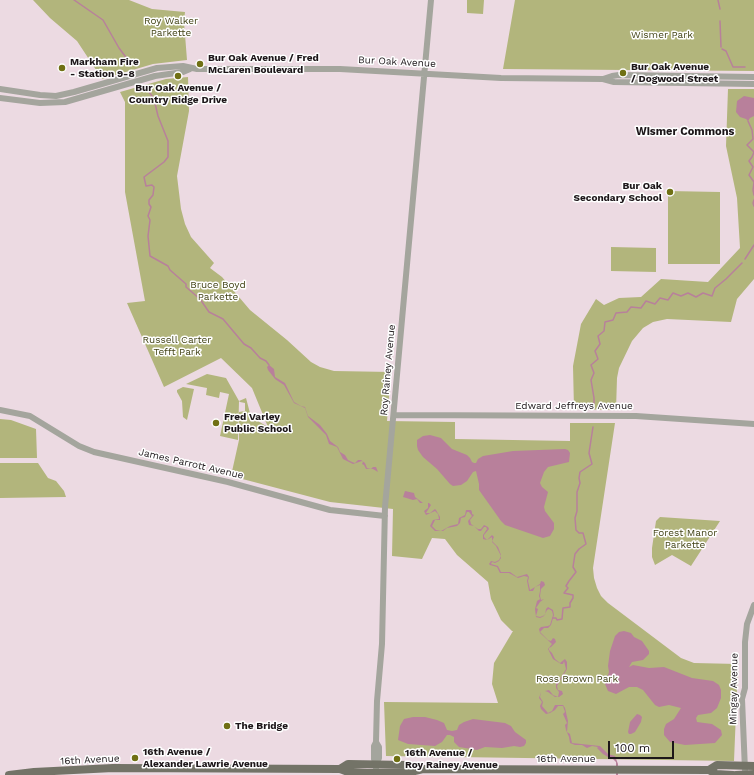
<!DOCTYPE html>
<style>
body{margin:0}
#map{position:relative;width:754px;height:775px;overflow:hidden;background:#ecdae2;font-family:"Work Sans",sans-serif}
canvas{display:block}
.scale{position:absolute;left:608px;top:741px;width:66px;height:18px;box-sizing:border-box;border:2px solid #1c1619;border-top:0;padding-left:5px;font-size:12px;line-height:14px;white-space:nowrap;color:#1c1619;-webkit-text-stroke:3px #fff;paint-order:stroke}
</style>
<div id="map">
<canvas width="754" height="775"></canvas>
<div class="scale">100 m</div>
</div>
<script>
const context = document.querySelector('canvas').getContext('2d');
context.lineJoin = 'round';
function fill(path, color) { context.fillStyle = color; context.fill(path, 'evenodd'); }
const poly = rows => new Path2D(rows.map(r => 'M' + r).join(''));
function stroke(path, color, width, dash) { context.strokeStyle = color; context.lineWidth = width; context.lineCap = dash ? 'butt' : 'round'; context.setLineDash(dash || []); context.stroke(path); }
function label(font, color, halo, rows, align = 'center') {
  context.font = font + ' "Work Sans",sans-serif'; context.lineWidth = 3; context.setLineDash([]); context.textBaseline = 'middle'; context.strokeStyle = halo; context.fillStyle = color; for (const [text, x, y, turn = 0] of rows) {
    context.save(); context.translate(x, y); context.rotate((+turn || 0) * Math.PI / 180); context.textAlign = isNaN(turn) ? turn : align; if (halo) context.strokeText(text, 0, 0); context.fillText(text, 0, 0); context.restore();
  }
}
const green = poly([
 [33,0,129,0,152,9,185,12,184,22,187,60,153,64,102,79,77,41,50,18],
 [467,0,484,0,483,14,467,13],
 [515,0,754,0,754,71,503,69],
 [188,77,189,111,177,176,181,209,185,224,191,237,214,263,210,268,222,277,250,310,287,340,311,362,320,367,334,371,391,372,387,421,455,422,455,439,570,441,570,423,615,423,593,568,594,578,597,588,601,596,608,603,681,658,694,663,738,664,734,761,386,756,384,702,498,703,492,684,494,663,513,631,512,631,501,620,491,599,488,582,457,555,445,539,432,538,422,559,392,556,393,509,330,502,231,476,239,440,239,412,245,411,245,403,240,402,239,401,246,398,251,417,268,427,252,388,221,358,164,387,127,303,145,301,125,192,125,102,120,92,166,79],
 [728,89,754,89,754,279,737,299,731,322,667,319,653,322,643,328,632,341,619,368,617,378,616,410,574,409,573,366,581,324,596,299,604,305,619,298,641,297,661,279,708,282,740,248,737,198,726,146],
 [668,191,720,192,720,264,668,264],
 [611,247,656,248,656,272,611,271],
 [207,374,226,378,239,401,238,440,220,436,229,394,220,392,219,398,206,395,207,388,186,384],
 [183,387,194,389,187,420,183,417,182,401,177,392,177,390],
 [0,419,11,420,36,429,37,458,0,458],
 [0,463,38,463,48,478,56,481,64,491,66,497,0,498],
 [660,517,720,521,691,566,672,555,655,565,652,557,652,548,656,521]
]);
const water = poly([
 [744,96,754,98,754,116,750,118,748,121,746,119,740,117,736,112,737,101],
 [269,365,274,369,275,377,285,383,294,402,301,406,305,407,308,416,320,425,327,434,330,441,338,447,340,452,345,455,348,460,352,462,355,463,358,460,361,460,365,463,367,468,371,469,373,467,376,467,378,472,373,469,366,469,364,465,362,464,363,462,362,461,353,464,343,459,337,447,329,444,326,435,308,417,305,408,294,403,284,385,275,379,268,370,267,367],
 [430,435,441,438,452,449,467,455,470,458,472,462,474,463,476,463,478,459,483,456,513,451,565,449,568,450,570,453,569,462,548,467,544,472,540,483,542,487,548,492,544,507,545,511,554,523,554,529,550,536,543,538,505,525,501,521,479,490,479,484,476,471,473,472,467,481,461,485,453,486,450,484,437,469,423,457,418,450,417,446,417,440,423,436],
 [405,491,414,493,415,497,423,503,429,503,431,505,426,513,430,513,435,509,436,510,440,517,440,520,435,520,432,526,436,530,441,531,450,526,458,524,459,518,465,515,466,510,471,510,472,512,472,514,474,515,470,520,471,524,478,529,481,529,484,525,488,527,489,529,484,535,484,537,487,540,492,535,494,537,492,541,498,547,501,555,501,558,499,561,495,563,492,562,491,564,498,566,501,572,510,572,517,577,527,574,529,577,528,581,530,590,540,584,541,581,544,582,545,585,541,589,540,596,541,600,544,599,540,602,536,608,538,609,536,616,540,617,545,615,546,609,548,607,553,610,554,615,551,625,548,628,544,628,540,632,548,640,551,641,553,638,555,639,556,642,551,647,549,648,549,650,552,653,555,659,560,663,565,659,567,662,567,669,557,686,558,690,562,691,563,694,559,697,555,697,548,692,545,691,541,692,540,697,543,702,542,706,548,713,552,711,555,705,563,705,565,708,568,721,567,732,570,734,572,743,600,746,608,754,615,756,618,764,618,775,616,775,616,762,611,757,608,757,603,754,597,748,598,747,592,746,587,748,582,745,575,745,570,743,569,737,566,730,565,725,567,723,563,714,565,712,563,706,558,706,555,710,550,713,546,714,541,709,540,706,542,702,539,698,541,692,549,690,553,695,558,697,559,692,556,688,556,683,560,679,566,669,564,661,563,664,561,664,553,659,548,649,552,644,540,633,539,629,541,627,548,626,550,625,553,615,552,611,549,609,547,610,544,616,540,618,536,617,535,609,537,601,540,599,539,596,540,591,540,585,535,587,533,591,529,591,527,581,528,577,524,576,518,578,509,573,500,573,497,567,490,565,489,564,491,561,495,562,499,560,501,556,496,546,492,542,492,537,487,540,483,539,483,535,487,529,486,527,484,527,481,531,479,531,474,526,469,525,468,521,472,516,469,512,467,512,465,517,461,518,460,523,457,526,447,528,443,531,435,531,430,526,433,520,439,519,438,514,435,511,426,515,424,511,428,508,428,503,420,503,417,499,413,500,403,497],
 [624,631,631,633,634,637,642,641,649,651,649,654,643,660,632,662,629,667,633,665,649,668,664,667,692,678,713,681,719,685,721,690,721,698,717,708,711,713,698,715,696,718,697,722,712,724,721,730,722,735,715,743,685,745,670,742,664,735,664,729,666,724,674,719,681,708,669,705,659,707,655,705,643,690,637,687,629,687,616,694,608,691,605,684,609,672,608,666,610,651,615,636,619,632],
 [637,714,640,715,642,717,641,722,635,732,631,734,629,734,628,732,630,722],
 [413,717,425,717,437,720,444,723,447,730,452,731,457,730,459,725,464,722,473,719,505,723,511,726,515,732,526,740,526,743,524,746,520,747,514,746,502,748,485,747,477,750,459,747,454,742,454,737,450,735,447,735,442,742,435,746,408,744,398,740,400,726,404,719]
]);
const stream = poly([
 [74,0,103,20,119,48,131,64],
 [718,0,720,9],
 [720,21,721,47],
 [722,49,726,51,733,67,745,67],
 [147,89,154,99,158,116,168,141,168,157,164,162,144,177,146,186,152,185,154,187,153,195,149,200,149,204,151,207,148,216,150,220,148,236,150,256,168,266,170,270,186,284,186,287,200,299,209,312,223,319,244,344,251,348,260,358,266,361,269,365],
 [748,121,752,130,753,139,747,145,754,152,752,157,749,161,753,167,749,175,754,182,753,190,754,195],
 [754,200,753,203,754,206],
 [745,259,754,245],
 [594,404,594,398,591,380,594,373,591,365,598,359,595,351,600,344,598,336,604,331,605,322,613,320,616,313,627,312,631,307,641,308,646,301,655,304,660,298,668,300,673,293,681,296,688,293,696,297,703,293,712,296,715,288,726,279,742,263],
 [553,618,556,618,557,620,562,619,563,608,570,607,570,603,573,598,573,595,564,593,568,588,566,586,569,581,576,572,573,567,575,554,579,549,586,544,583,533,579,533,576,530,575,518,577,511,577,492,580,483,579,478,580,472,592,464,589,453,593,427]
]);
const minor = poly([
 [603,79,612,76,619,75,754,77],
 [0,89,40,95,56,96,74,92,157,68,183,66,197,69,340,69,501,78,603,79,614,82,754,84],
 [0,98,40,103,65,102,155,76,183,72,190,69],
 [0,410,30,416,79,446,94,452,228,482,330,510,385,516],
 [394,415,636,416,754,424],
 [376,765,379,758,379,747,376,742],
 [745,770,742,699,745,688,745,642,747,624,754,605],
 [376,775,376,765,374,759,374,746,376,742,377,701,382,644,385,507,431,0]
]);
const major = poly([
 [340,769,348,764,407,765,421,769],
 [709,770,716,774,733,775],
 [9,775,34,772,113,768,340,769,348,772,367,773,407,773,423,769,709,770,717,765,754,766],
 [736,775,754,774]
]);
const markers = [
 [200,64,4,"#707014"],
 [62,68,4,"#707014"],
 [623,73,4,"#707014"],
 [178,76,4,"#707014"],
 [670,192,4,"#707014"],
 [216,423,4,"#707014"],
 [227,726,4,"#707014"],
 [135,758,4,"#707014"],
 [397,759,4,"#707014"]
];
const parkNames = [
 ["Roy Walker",171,21],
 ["Parkette",171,33],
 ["Wismer Park",662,35],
 ["Bruce Boyd",218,285],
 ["Parkette",218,297],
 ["Russell Carter",177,340],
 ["Tefft Park",177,352],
 ["Forest Manor",685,533],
 ["Parkette",685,545],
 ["Ross Brown Park",577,679]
];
const poiNames = [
 ["Bur Oak Avenue / Fred",208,58],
 ["McLaren Boulevard",208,70],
 ["Markham Fire",70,62],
 ["- Station 9-8",70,74],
 ["Bur Oak Avenue",631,67],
 ["/ Dogwood Street",631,79],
 ["Bur Oak Avenue /",178,88,"center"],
 ["Country Ridge Drive",178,100,"center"],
 ["Bur Oak",662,186,"right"],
 ["Secondary School",662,198,"right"],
 ["Fred Varley",224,417],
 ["Public School",224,429],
 ["The Bridge",235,726],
 ["16th Avenue /",143,752],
 ["Alexander Lawrie Avenue",143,764],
 ["16th Avenue /",405,753],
 ["Roy Rainey Avenue",405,765]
];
const streetNames = [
 ["Bur Oak Avenue",397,62,3],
 ["Roy Rainey Avenue",388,370,-85],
 ["Edward Jeffreys Avenue",574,406],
 ["James Parrott Avenue",191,464,13],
 ["Mingay Avenue",734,689,-89],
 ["16th Avenue",566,759],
 ["16th Avenue",90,760,-3]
];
const neighbourhoodNames = [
 ["Wismer Commons",685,132]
];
fill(green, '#b2b57c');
fill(water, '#b8809b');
stroke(stream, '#b8809b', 1.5);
stroke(minor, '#a4a59d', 6);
stroke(major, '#737367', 8);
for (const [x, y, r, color] of markers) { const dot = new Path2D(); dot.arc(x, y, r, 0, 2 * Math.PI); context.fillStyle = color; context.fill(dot); stroke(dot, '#fff', 1.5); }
label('10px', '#434417', '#fff', parkNames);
label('bold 10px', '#1c1619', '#fff', poiNames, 'left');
label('10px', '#1c1619', '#fff', streetNames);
label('bold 11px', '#1c1619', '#fff', neighbourhoodNames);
</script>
